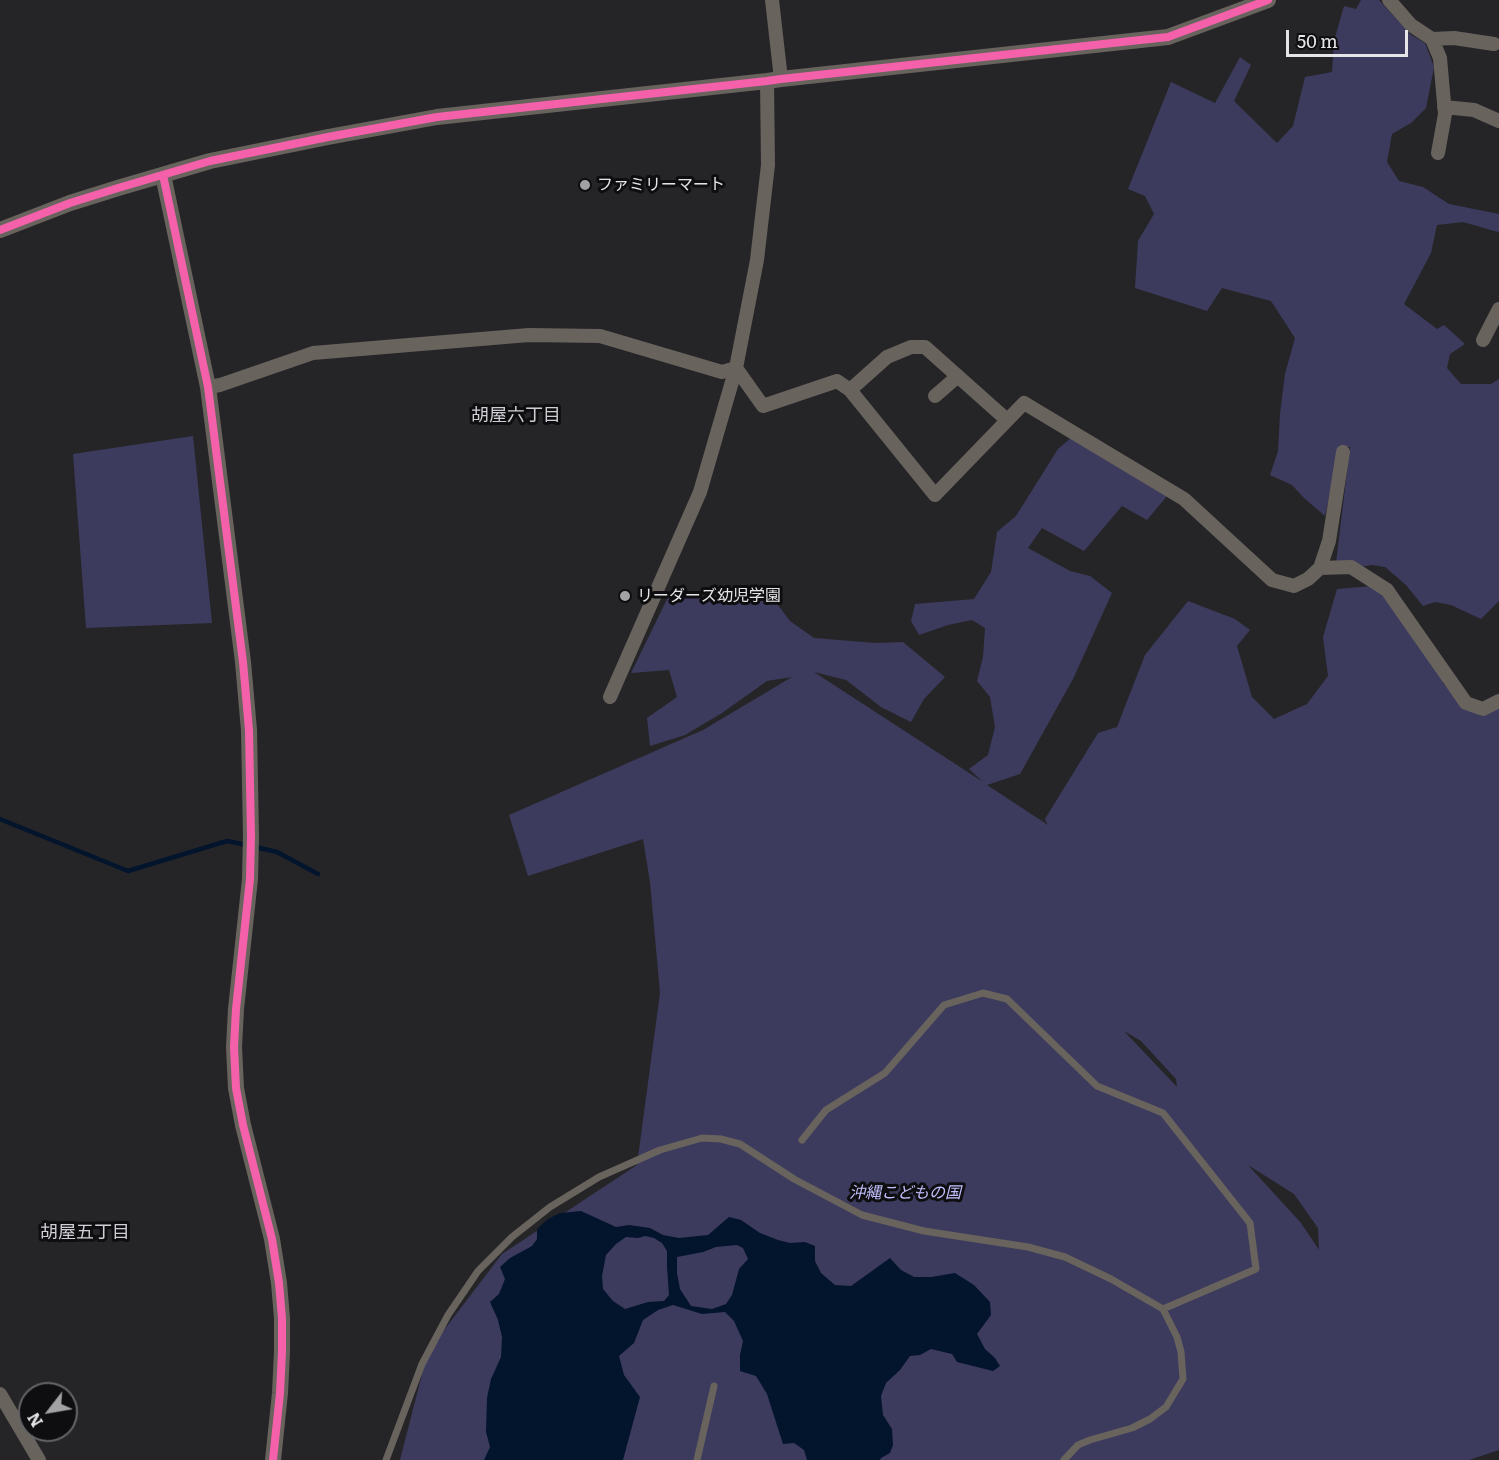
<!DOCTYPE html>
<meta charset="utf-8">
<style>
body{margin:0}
#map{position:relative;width:1499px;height:1460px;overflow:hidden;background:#252528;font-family:Literata,serif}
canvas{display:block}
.north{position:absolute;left:18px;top:1382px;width:60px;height:60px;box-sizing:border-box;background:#0e0e10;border:2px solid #646466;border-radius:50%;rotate:239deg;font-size:16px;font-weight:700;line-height:24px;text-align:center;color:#e5e5e8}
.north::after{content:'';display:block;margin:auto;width:21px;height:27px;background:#a2a2a5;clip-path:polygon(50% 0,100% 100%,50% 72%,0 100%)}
.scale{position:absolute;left:1286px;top:30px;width:122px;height:27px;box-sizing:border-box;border:3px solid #e5e5e8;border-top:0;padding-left:8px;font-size:18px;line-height:21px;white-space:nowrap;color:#e5e5e8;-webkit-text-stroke:4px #0e0e10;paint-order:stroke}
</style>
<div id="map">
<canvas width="1499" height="1460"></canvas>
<div class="north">N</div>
<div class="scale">50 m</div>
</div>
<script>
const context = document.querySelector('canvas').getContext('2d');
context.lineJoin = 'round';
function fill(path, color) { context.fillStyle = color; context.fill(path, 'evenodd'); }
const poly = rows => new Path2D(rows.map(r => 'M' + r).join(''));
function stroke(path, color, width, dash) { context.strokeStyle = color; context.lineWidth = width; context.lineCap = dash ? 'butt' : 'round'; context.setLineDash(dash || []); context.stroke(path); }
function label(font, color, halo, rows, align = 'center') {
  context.font = font + ' Literata,"Noto Sans JP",serif'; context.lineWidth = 6; context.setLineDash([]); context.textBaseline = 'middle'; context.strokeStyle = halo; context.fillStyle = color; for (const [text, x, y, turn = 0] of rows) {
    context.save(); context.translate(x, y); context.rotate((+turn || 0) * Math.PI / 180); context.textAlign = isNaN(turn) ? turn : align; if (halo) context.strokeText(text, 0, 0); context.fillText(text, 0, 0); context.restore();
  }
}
const green = poly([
 [1361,0,1379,0,1411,35,1425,43,1434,67,1426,108,1411,123,1392,134,1387,162,1399,181,1423,187,1449,204,1499,214,1499,231,1498,232,1463,222,1437,225,1431,253,1404,304,1437,329,1444,325,1465,344,1450,354,1447,368,1461,384,1491,384,1499,379,1499,601,1481,619,1451,605,1435,602,1423,606,1406,585,1385,567,1372,565,1335,571,1350,447,1339,448,1325,516,1304,498,1292,485,1270,475,1278,451,1280,414,1285,374,1295,338,1271,301,1222,288,1207,311,1135,288,1138,241,1154,214,1145,196,1128,189,1171,82,1215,103,1240,57,1251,65,1234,101,1277,143,1293,126,1305,77,1332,72,1334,41,1344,6,1356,9],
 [193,436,212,623,86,628,73,454],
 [1072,437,1167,496,1147,520,1122,506,1084,551,1042,528,1028,548,1070,571,1090,576,1112,593,1073,679,1020,774,987,785,1048,825,1045,819,1098,733,1117,727,1145,655,1188,601,1235,619,1250,630,1237,646,1252,697,1274,719,1307,704,1328,676,1323,637,1337,589,1385,585,1421,631,1443,683,1459,702,1481,716,1499,707,1499,1450,1469,1460,400,1460,428,1351,502,1254,637,1165,660,993,650,882,643,839,528,876,509,815,703,730,792,677,767,681,722,713,685,735,650,746,647,718,677,697,669,670,631,673,671,591,720,602,772,597,790,621,814,638,876,643,903,642,945,677,924,699,911,722,881,707,846,680,814,672,983,782,969,769,988,755,995,727,990,697,977,681,983,657,985,628,972,620,948,625,919,635,911,621,915,604,974,599,991,572,997,532,1016,516,1058,449],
 [1124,1031,1141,1041,1176,1079,1177,1087],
 [1248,1165,1294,1194,1318,1228,1319,1250,1301,1223]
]);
const water = poly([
 [581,1211,616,1227,629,1225,650,1228,663,1235,679,1238,708,1235,729,1217,741,1220,760,1233,778,1240,790,1243,805,1242,815,1246,815,1261,821,1273,835,1285,851,1286,890,1258,901,1270,914,1277,931,1277,955,1273,974,1285,990,1302,991,1315,977,1334,985,1349,995,1358,1000,1366,993,1371,957,1362,952,1354,931,1349,920,1355,910,1356,900,1370,886,1383,881,1396,883,1415,892,1429,893,1445,890,1453,881,1458,880,1460,807,1460,804,1450,794,1443,783,1444,767,1394,756,1376,740,1371,740,1355,743,1341,734,1321,725,1312,702,1314,673,1305,658,1310,643,1320,634,1343,619,1356,624,1375,640,1397,623,1460,484,1460,490,1447,486,1432,487,1398,491,1379,501,1357,502,1337,498,1320,490,1302,499,1294,505,1279,500,1267,510,1258,532,1246,537,1239,537,1229,548,1219,560,1213],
 [645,1236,654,1238,662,1243,667,1251,667,1267,669,1295,664,1301,648,1302,625,1309,613,1301,603,1289,602,1276,606,1255,616,1244,626,1237,638,1238],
 [737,1245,743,1248,748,1259,739,1269,732,1295,726,1304,712,1309,691,1306,680,1289,677,1273,677,1257,703,1252,716,1247]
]);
const stream = poly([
 [0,819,128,871,227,841,247,845],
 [255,847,277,852,318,874]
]);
const service = poly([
 [802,1140,826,1110,885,1073,944,1005,983,993,1007,999,1097,1086,1163,1113,1250,1223,1256,1269,1163,1309],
 [386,1460,422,1364,448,1315,478,1271,512,1237,550,1207,599,1177,660,1150,702,1138,721,1139,740,1144,794,1179,862,1215,924,1231,1028,1247,1065,1257,1111,1279,1163,1309,1177,1337,1181,1352,1183,1379,1166,1407,1150,1419,1132,1428,1090,1440,1078,1445,1064,1460],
 [697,1460,714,1386]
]);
const minor = poly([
 [772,0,781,79],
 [1389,0,1411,25,1432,39,1440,58,1445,114,1438,153],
 [1432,39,1454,38,1494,44],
 [1444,107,1474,110,1499,121],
 [1483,340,1499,309],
 [736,368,763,406,837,381,850,390,935,495,1024,403,1184,499,1272,580,1294,586,1308,579,1320,568,1329,541,1343,452],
 [208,387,220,385,313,353,529,335,600,336,722,372,736,368],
 [850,390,887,357,911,347,925,347,1007,420],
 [935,396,958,376],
 [1320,568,1351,567,1387,590,1466,703,1483,709,1499,701],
 [610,697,700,492,736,368,757,260,768,165,767,81],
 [0,1394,39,1460]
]);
const tertiary = poly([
 [163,175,208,387,243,662,249,730,251,836,250,879,236,1009,234,1047,236,1088,243,1125,272,1239,279,1283,282,1318,282,1352,280,1393,273,1460],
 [0,230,70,203,118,188,210,161,328,137,437,117,767,81,781,79,1168,37,1268,0]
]);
const cycleway = poly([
 [163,175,208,387,243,662,249,730,251,836,250,879,236,1009,234,1047,236,1088,243,1125,272,1239,279,1283,282,1318,282,1352,280,1393,273,1460],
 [0,230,70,203,118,188,210,161,328,137,437,117,767,81,781,79,1168,37,1268,0]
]);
const markers = [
 [585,185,6,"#a2a2a5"],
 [625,596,6,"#a2a2a5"]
];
const poiNames = [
 ["ファミリーマート",597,185],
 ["リーダーズ幼児学園",637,596]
];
const parkNames = [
 ["沖縄こどもの国",905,1193]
];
const neighbourhoodNames = [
 ["胡屋六丁目",516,416],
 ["胡屋五丁目",85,1233]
];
fill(green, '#3d3b5d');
fill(water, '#03142d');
stroke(stream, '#03142d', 4.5);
stroke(service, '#69635e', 7);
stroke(minor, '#69635e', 14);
stroke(tertiary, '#69635e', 16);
stroke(cycleway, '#f560ab', 8);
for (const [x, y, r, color] of markers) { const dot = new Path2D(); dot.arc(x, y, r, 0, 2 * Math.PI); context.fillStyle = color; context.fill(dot); stroke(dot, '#0e0e10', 2); }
label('16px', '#e5e5e8', '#0e0e10', poiNames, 'left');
label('italic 16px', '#c0befc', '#0e0e10', parkNames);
label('18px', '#ceced4', '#0e0e10', neighbourhoodNames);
</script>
